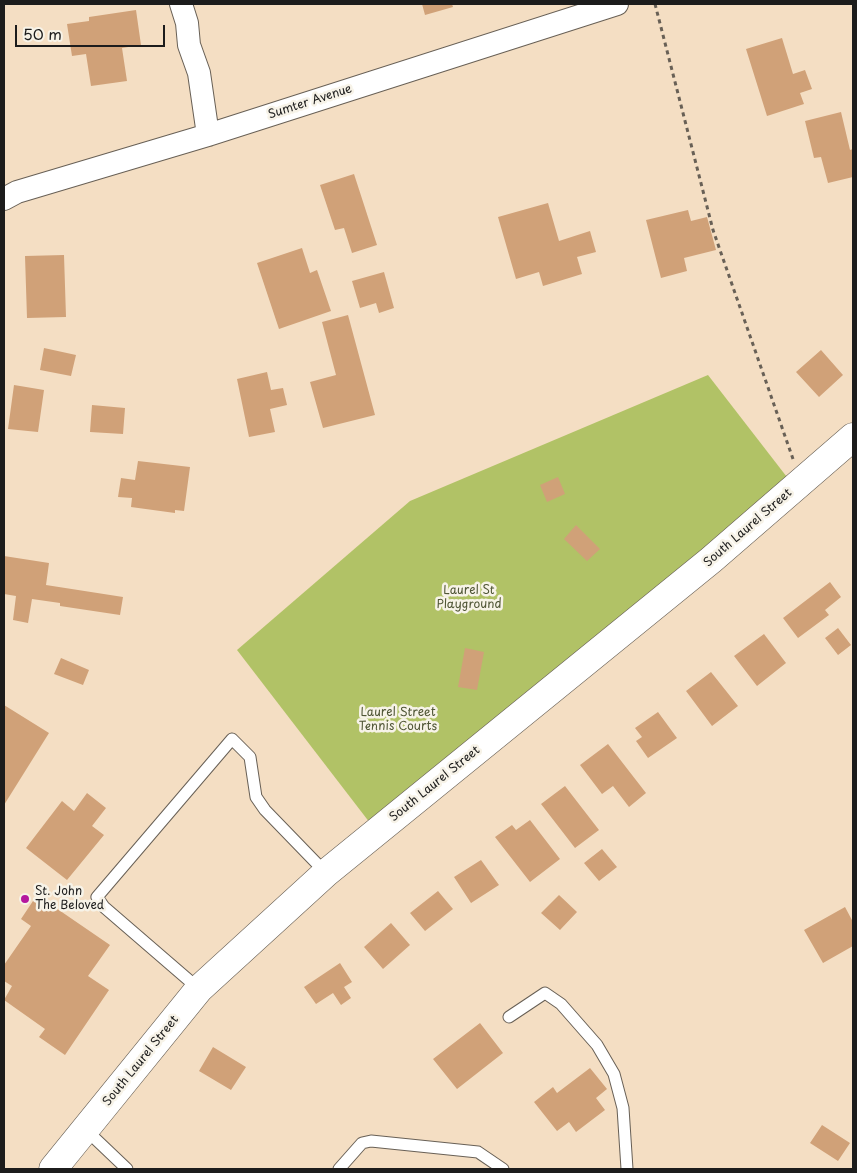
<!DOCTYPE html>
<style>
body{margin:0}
#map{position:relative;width:857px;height:1173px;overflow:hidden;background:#f4dec3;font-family:"Playpen Sans",sans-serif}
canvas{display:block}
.frame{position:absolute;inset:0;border:5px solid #1c1c1c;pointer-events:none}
.scale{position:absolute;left:15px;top:25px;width:150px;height:22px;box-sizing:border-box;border:2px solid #1c1c1c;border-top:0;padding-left:6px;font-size:15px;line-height:18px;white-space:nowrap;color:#1c1c1c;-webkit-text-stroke:4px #f7f3e8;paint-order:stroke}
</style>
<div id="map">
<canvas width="857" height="1173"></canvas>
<div class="frame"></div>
<div class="scale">50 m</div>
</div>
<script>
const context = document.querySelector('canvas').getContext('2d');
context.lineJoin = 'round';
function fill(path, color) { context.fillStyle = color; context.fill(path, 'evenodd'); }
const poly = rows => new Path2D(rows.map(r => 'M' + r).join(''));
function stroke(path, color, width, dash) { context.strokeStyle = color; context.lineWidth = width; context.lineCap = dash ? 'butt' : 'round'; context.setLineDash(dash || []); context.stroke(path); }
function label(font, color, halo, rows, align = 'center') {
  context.font = font + ' "Playpen Sans",sans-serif'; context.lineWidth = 5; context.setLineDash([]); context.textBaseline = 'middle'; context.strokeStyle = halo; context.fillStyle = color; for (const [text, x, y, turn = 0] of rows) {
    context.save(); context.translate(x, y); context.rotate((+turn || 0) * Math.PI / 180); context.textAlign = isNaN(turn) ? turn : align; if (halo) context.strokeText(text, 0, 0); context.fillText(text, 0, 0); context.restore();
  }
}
const green = poly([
 [708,375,790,481,370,823,237,650,410,501]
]);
const building = poly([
 [422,4,452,4,453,7,425,15],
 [136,10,141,45,122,48,127,81,91,86,86,54,72,56,67,24,89,21,89,17],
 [782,38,793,74,805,70,812,89,800,93,804,104,767,116,746,49],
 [841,112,850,150,853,149,853,177,828,183,821,157,814,158,805,121],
 [354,174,377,245,352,253,344,228,335,230,320,185],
 [548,203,559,241,590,231,596,252,577,257,582,274,543,286,539,272,516,279,498,217],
 [688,210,691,221,707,217,716,250,684,258,687,271,661,278,646,220],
 [302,248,310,273,317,270,331,311,279,329,257,263],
 [64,255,66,317,27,318,25,256],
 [384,272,394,308,379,313,376,303,360,308,352,281],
 [348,315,375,415,323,428,310,382,336,375,322,322],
 [44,348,76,355,71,376,40,370],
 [821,350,843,375,819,397,796,372],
 [267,372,271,390,283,388,287,405,270,409,275,432,249,437,237,379],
 [14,385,44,390,38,432,8,429],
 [92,405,125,408,123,434,90,432],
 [138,461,190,467,184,511,175,510,175,513,131,507,132,498,118,497,121,478,135,480],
 [558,477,565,494,547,502,540,485],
 [576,525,600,549,587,561,564,539],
 [4,556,49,563,46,585,123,597,120,615,60,606,60,603,32,599,28,623,13,620,16,596,4,594],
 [830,582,841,597,825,610,829,615,798,638,783,618],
 [838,628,851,645,838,655,825,638],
 [764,634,786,663,757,686,734,656],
 [465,648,484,652,477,690,458,687],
 [61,658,89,670,83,685,54,674],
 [711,672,738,706,712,726,686,691],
 [4,705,49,733,4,805],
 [658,712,677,738,648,758,636,741,642,737,635,728],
 [608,744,646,793,629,807,613,786,602,794,580,765],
 [565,786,599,830,575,848,541,804],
 [87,793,106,808,92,826,104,835,67,880,26,848,62,801,74,811],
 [530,820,560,859,530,882,495,837,512,825,516,830],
 [602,849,617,867,599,881,584,863],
 [481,860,499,885,471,903,454,877],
 [438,891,453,909,425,931,410,913],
 [37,895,110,945,88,976,109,990,65,1055,39,1037,45,1029,4,1000,12,986,4,981,4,965,31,926,21,919],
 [559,895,577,912,560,930,541,913],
 [845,907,853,922,853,946,823,963,804,930],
 [391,923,410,945,383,969,364,947],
 [340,963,352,982,344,987,351,998,341,1005,333,993,316,1004,304,987],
 [480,1023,503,1053,457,1089,433,1059],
 [213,1047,246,1067,231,1090,199,1071],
 [590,1068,607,1089,596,1098,605,1110,576,1132,569,1122,557,1131,534,1102,553,1087,557,1093],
 [822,1125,850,1143,838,1161,810,1143]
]);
const path = poly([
 [655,4,713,230,793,459]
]);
const lane = poly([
 [199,989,104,907,97,897,232,739,250,757,256,797,265,810,326,873],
 [509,1017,545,993,561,1004,597,1045,614,1074,623,1108,627,1169],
 [85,1129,127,1169],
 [339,1169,362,1143,371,1141,478,1152,503,1169]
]);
const street = poly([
 [181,4,187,23,189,45,199,73,208,135],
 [4,199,17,192,208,135,617,4]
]);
const secondary = poly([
 [53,1169,199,989,326,873,711,560,853,437]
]);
const markers = [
 [25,899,5,"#b5179e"]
];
const streetNames = [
 ["Sumter Avenue",310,102,-18],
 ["South Laurel Street",748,528,-41],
 ["South Laurel Street",435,784,-39],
 ["South Laurel Street",141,1061,-51]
];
const parkNames = [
 ["Laurel St",469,591],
 ["Playground",469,605],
 ["Laurel Street",398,713],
 ["Tennis Courts",398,727]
];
const poiNames = [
 ["St. John",35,892],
 ["The Beloved",35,906]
];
fill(green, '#b1c266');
fill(building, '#d0a178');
stroke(lane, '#686056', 13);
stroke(street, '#686056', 24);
stroke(secondary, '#686056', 29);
stroke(path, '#686056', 3, [4, 4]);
stroke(lane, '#fff', 11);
stroke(street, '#fff', 22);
stroke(secondary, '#fff', 28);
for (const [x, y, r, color] of markers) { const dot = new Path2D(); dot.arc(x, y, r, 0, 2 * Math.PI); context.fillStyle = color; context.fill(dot); stroke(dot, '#f7f3e8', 2); }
label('12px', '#1c1c1c', '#f7f3e8', streetNames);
label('12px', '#505636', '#f7f3e8', parkNames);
label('12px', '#1c1c1c', '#f7f3e8', poiNames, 'left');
</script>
